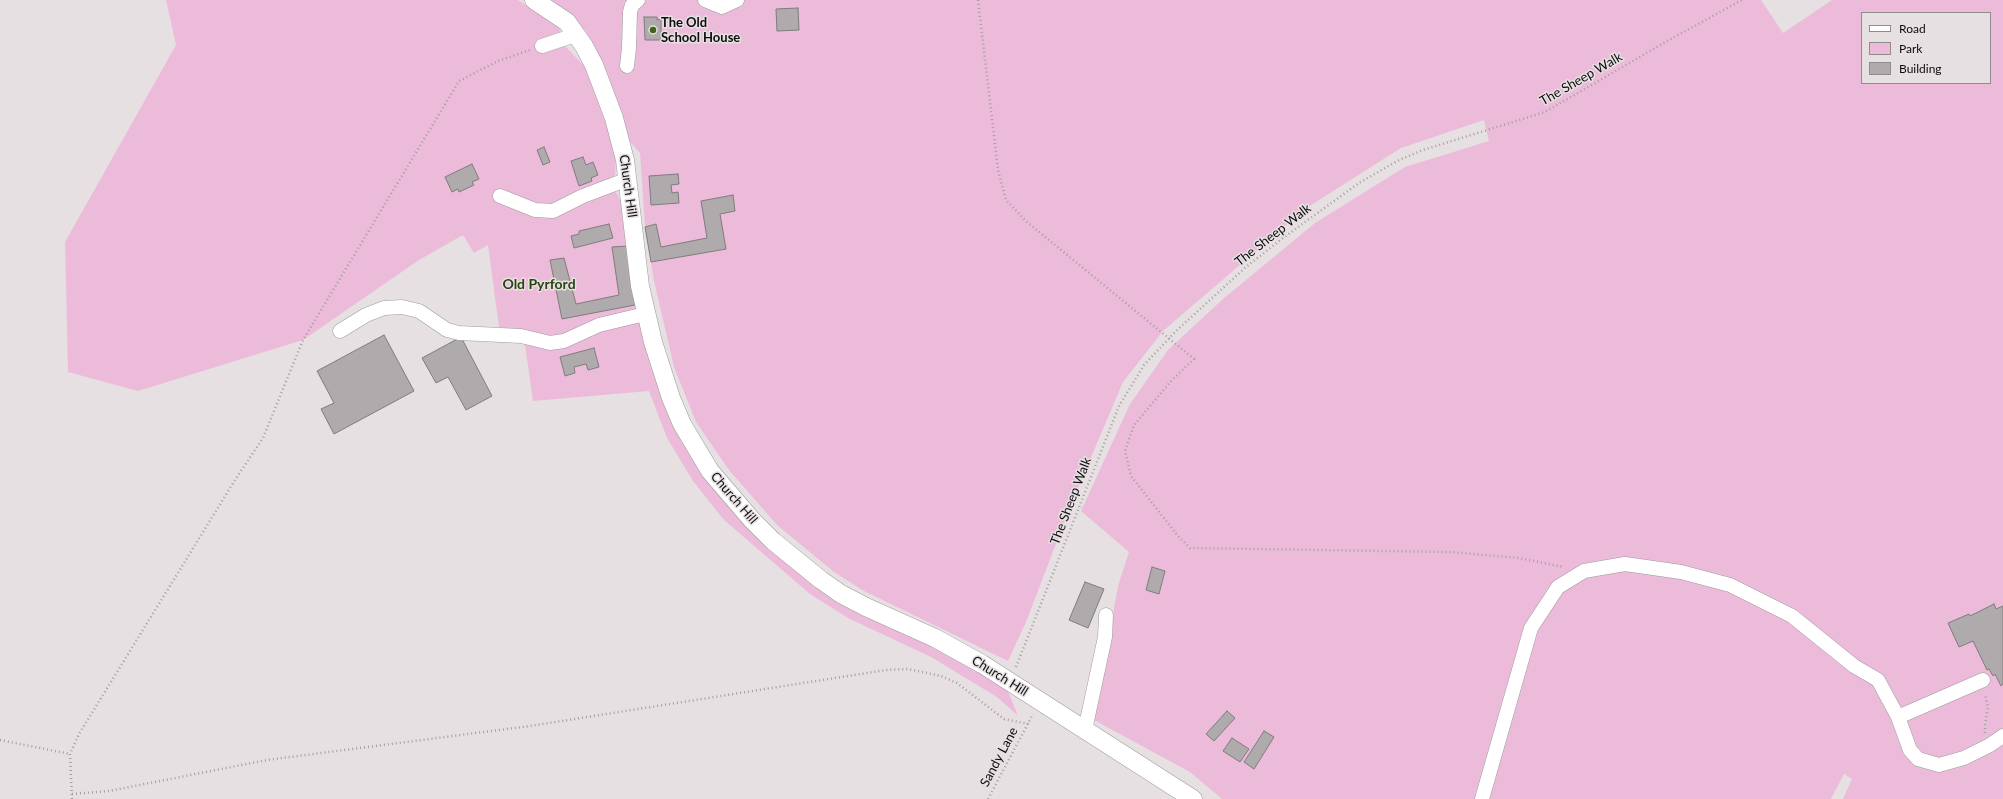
<!DOCTYPE html>
<style>
body{margin:0}
#map{position:relative;width:2003px;height:799px;overflow:hidden;background:#e6e0e3;font-family:Lato,sans-serif}
canvas{display:block}
.legend{position:absolute;left:1861px;top:12px;width:130px;height:72px;box-sizing:border-box;background:#e6e0e3;border:1px solid #908b8d;margin:0;padding:5px 7px;list-style:none;font-size:12px;color:#0e0c0d}
.legend li{display:flex;align-items:center;gap:8px;height:20px}
.legend b{width:20px;border:1px solid #908b8d}
</style>
<div id="map">
<canvas width="2003" height="799"></canvas>
<ul class="legend">
<li><b style="height:5px;background:#fff"></b>Road</li>
<li><b style="height:11px;background:#ecbbd9"></b>Park</li>
<li><b style="height:11px;background:#afaaac"></b>Building</li>
</ul>
</div>
<script>
const context = document.querySelector('canvas').getContext('2d');
context.lineJoin = 'round';
function fill(path, color) { context.fillStyle = color; context.fill(path, 'evenodd'); }
const poly = rows => new Path2D(rows.map(r => 'M' + r).join(''));
function stroke(path, color, width, dash) { context.strokeStyle = color; context.lineWidth = width; context.lineCap = dash ? 'butt' : 'round'; context.setLineDash(dash || []); context.stroke(path); }
function label(font, color, halo, rows, align = 'center') {
  context.font = font + ' Lato,sans-serif'; context.lineWidth = 3; context.setLineDash([]); context.textBaseline = 'middle'; context.strokeStyle = halo; context.fillStyle = color; for (const [text, x, y, turn = 0] of rows) {
    context.save(); context.translate(x, y); context.rotate((+turn || 0) * Math.PI / 180); context.textAlign = isNaN(turn) ? turn : align; if (halo) context.strokeText(text, 0, 0); context.fillText(text, 0, 0); context.restore();
  }
}
const green = poly([
 [166,0,518,0,559,27,566,47,585,67,603,114,616,156,615,175,609,180,622,203,661,386,767,539,1005,684,1018,716,997,697,931,657,848,618,810,594,724,520,693,481,667,438,649,391,533,401,523,331,499,327,488,245,474,253,463,235,419,260,303,340,138,391,68,372,65,242,176,45],
 [548,0,1761,0,1783,33,1832,0,2003,0,2003,799,1843,799,1852,779,1844,774,1831,799,1222,799,1190,772,1094,720,1118,586,1129,552,1081,511,1130,404,1168,350,1223,299,1315,223,1405,167,1489,141,1484,120,1401,148,1305,209,1163,331,1123,382,1072,502,1026,622,1008,661,864,591,834,572,777,525,729,470,696,422,674,367,654,281,645,227,640,153,625,136,597,54,586,31,565,12],
 [1862,13,1990,13,1990,83,1862,83],
 [1152,568,1165,571,1159,593,1146,590]
]);
const building = poly([
 [798,8,799,30,777,31,776,9,798,8],
 [644,17,657,17,657,20,661,19,661,40,645,40,644,17],
 [544,147,550,162,543,165,537,150,544,147],
 [583,157,586,165,593,162,598,175,591,178,592,181,579,186,571,161,583,157],
 [472,164,479,179,472,182,474,185,459,192,458,189,452,192,445,177,472,164],
 [678,174,679,184,671,185,672,193,678,192,679,203,651,205,649,176,678,174],
 [733,195,735,211,720,214,726,249,651,262,645,227,656,224,661,247,707,238,701,201,733,195],
 [609,224,613,238,574,248,571,236,579,234,579,231,609,224],
 [627,246,635,305,562,319,550,260,564,258,576,304,619,295,612,247,627,246],
 [384,335,414,391,334,434,321,409,334,403,317,371,384,335],
 [461,337,492,396,466,410,448,377,436,383,422,358,461,337],
 [594,348,599,367,588,370,586,364,574,367,575,373,565,376,560,357,594,348],
 [1152,567,1165,571,1159,594,1146,590,1152,567],
 [1085,582,1104,589,1088,628,1069,620,1085,582],
 [1994,604,1996,609,2003,606,2003,684,2001,686,1995,674,1993,676,1989,669,1987,670,1973,641,1959,647,1948,623,1969,614,1970,616,1994,604],
 [1227,711,1235,718,1214,741,1206,734,1227,711],
 [1264,731,1274,737,1254,769,1244,762,1264,731],
 [1232,738,1249,749,1240,762,1223,751,1232,738]
]);
const path = poly([
 [978,0,998,170,1006,200,1027,222,1194,359,1172,380,1134,425,1125,451,1131,476,1178,536,1190,548,1451,552,1519,558,1564,567],
 [1016,667,1119,406,1144,365,1176,331,1246,267,1283,238,1359,183,1399,160,1423,150,1545,112,1669,40,1742,0],
 [1985,733,1985,724,1988,707,1985,695],
 [0,740,70,754],
 [72,794,109,791,267,760,530,726,886,670,908,669,941,676,957,683,1004,719,1029,724],
 [72,799,70,754,79,734,235,480,263,438,303,340,447,101,459,81,498,61,530,50],
 [988,799,1033,714]
]);
const minor = poly([
 [705,0,722,7,737,0],
 [542,46,575,35],
 [627,66,629,48,630,12,632,5,638,0],
 [500,196,535,210,553,211,583,196,628,179],
 [340,331,366,315,384,308,402,307,419,311,447,330,459,333,521,336,550,343,564,341,599,325,645,314],
 [1898,717,1983,680],
 [1085,730,1105,637,1106,615],
 [1482,799,1531,628,1558,587,1584,571,1625,564,1681,572,1730,585,1792,616,1854,666,1878,680,1898,717,1910,750,1918,759,1939,765,1964,758,1990,745,2003,736]
]);
const major = poly([
 [534,0,567,22,584,46,594,65,614,118,625,160,640,286,653,342,671,398,682,424,710,471,752,520,773,541,821,580,841,594,866,607,935,638,982,664,1193,799]
]);
const markers = [
 [653,30,4,"#40631b"]
];
const poiNames = [
 ["The Old",661,23],
 ["School House",661,38]
];
const streetNames = [
 ["The Sheep Walk",1581,79,-30],
 ["Church Hill",628,186,82],
 ["The Sheep Walk",1273,235,-38],
 ["Church Hill",734,498,49],
 ["The Sheep Walk",1071,501,-69],
 ["Church Hill",1000,676,32],
 ["Sandy Lane",999,757,-62]
];
const neighbourhoodNames = [
 ["Old Pyrford",539,284]
];
fill(green, '#ecbbd9');
fill(building, '#afaaac');
stroke(building, '#807c7e', 1);
stroke(minor, '#9e999c', 15);
stroke(major, '#9e999c', 19);
stroke(path, '#a39ea1', 2.5, [1, 3]);
stroke(minor, '#fff', 14);
stroke(major, '#fff', 18);
for (const [x, y, r, color] of markers) { const dot = new Path2D(); dot.arc(x, y, r, 0, 2 * Math.PI); context.fillStyle = color; context.fill(dot); stroke(dot, '#e6e0e3', 1.5); }
label('bold 13px', '#0e0c0d', '#e6e0e3', poiNames, 'left');
label('13px', '#0e0c0d', '#e6e0e3', streetNames);
label('bold 14px', '#2b4311', '#e6e0e3', neighbourhoodNames);
</script>
